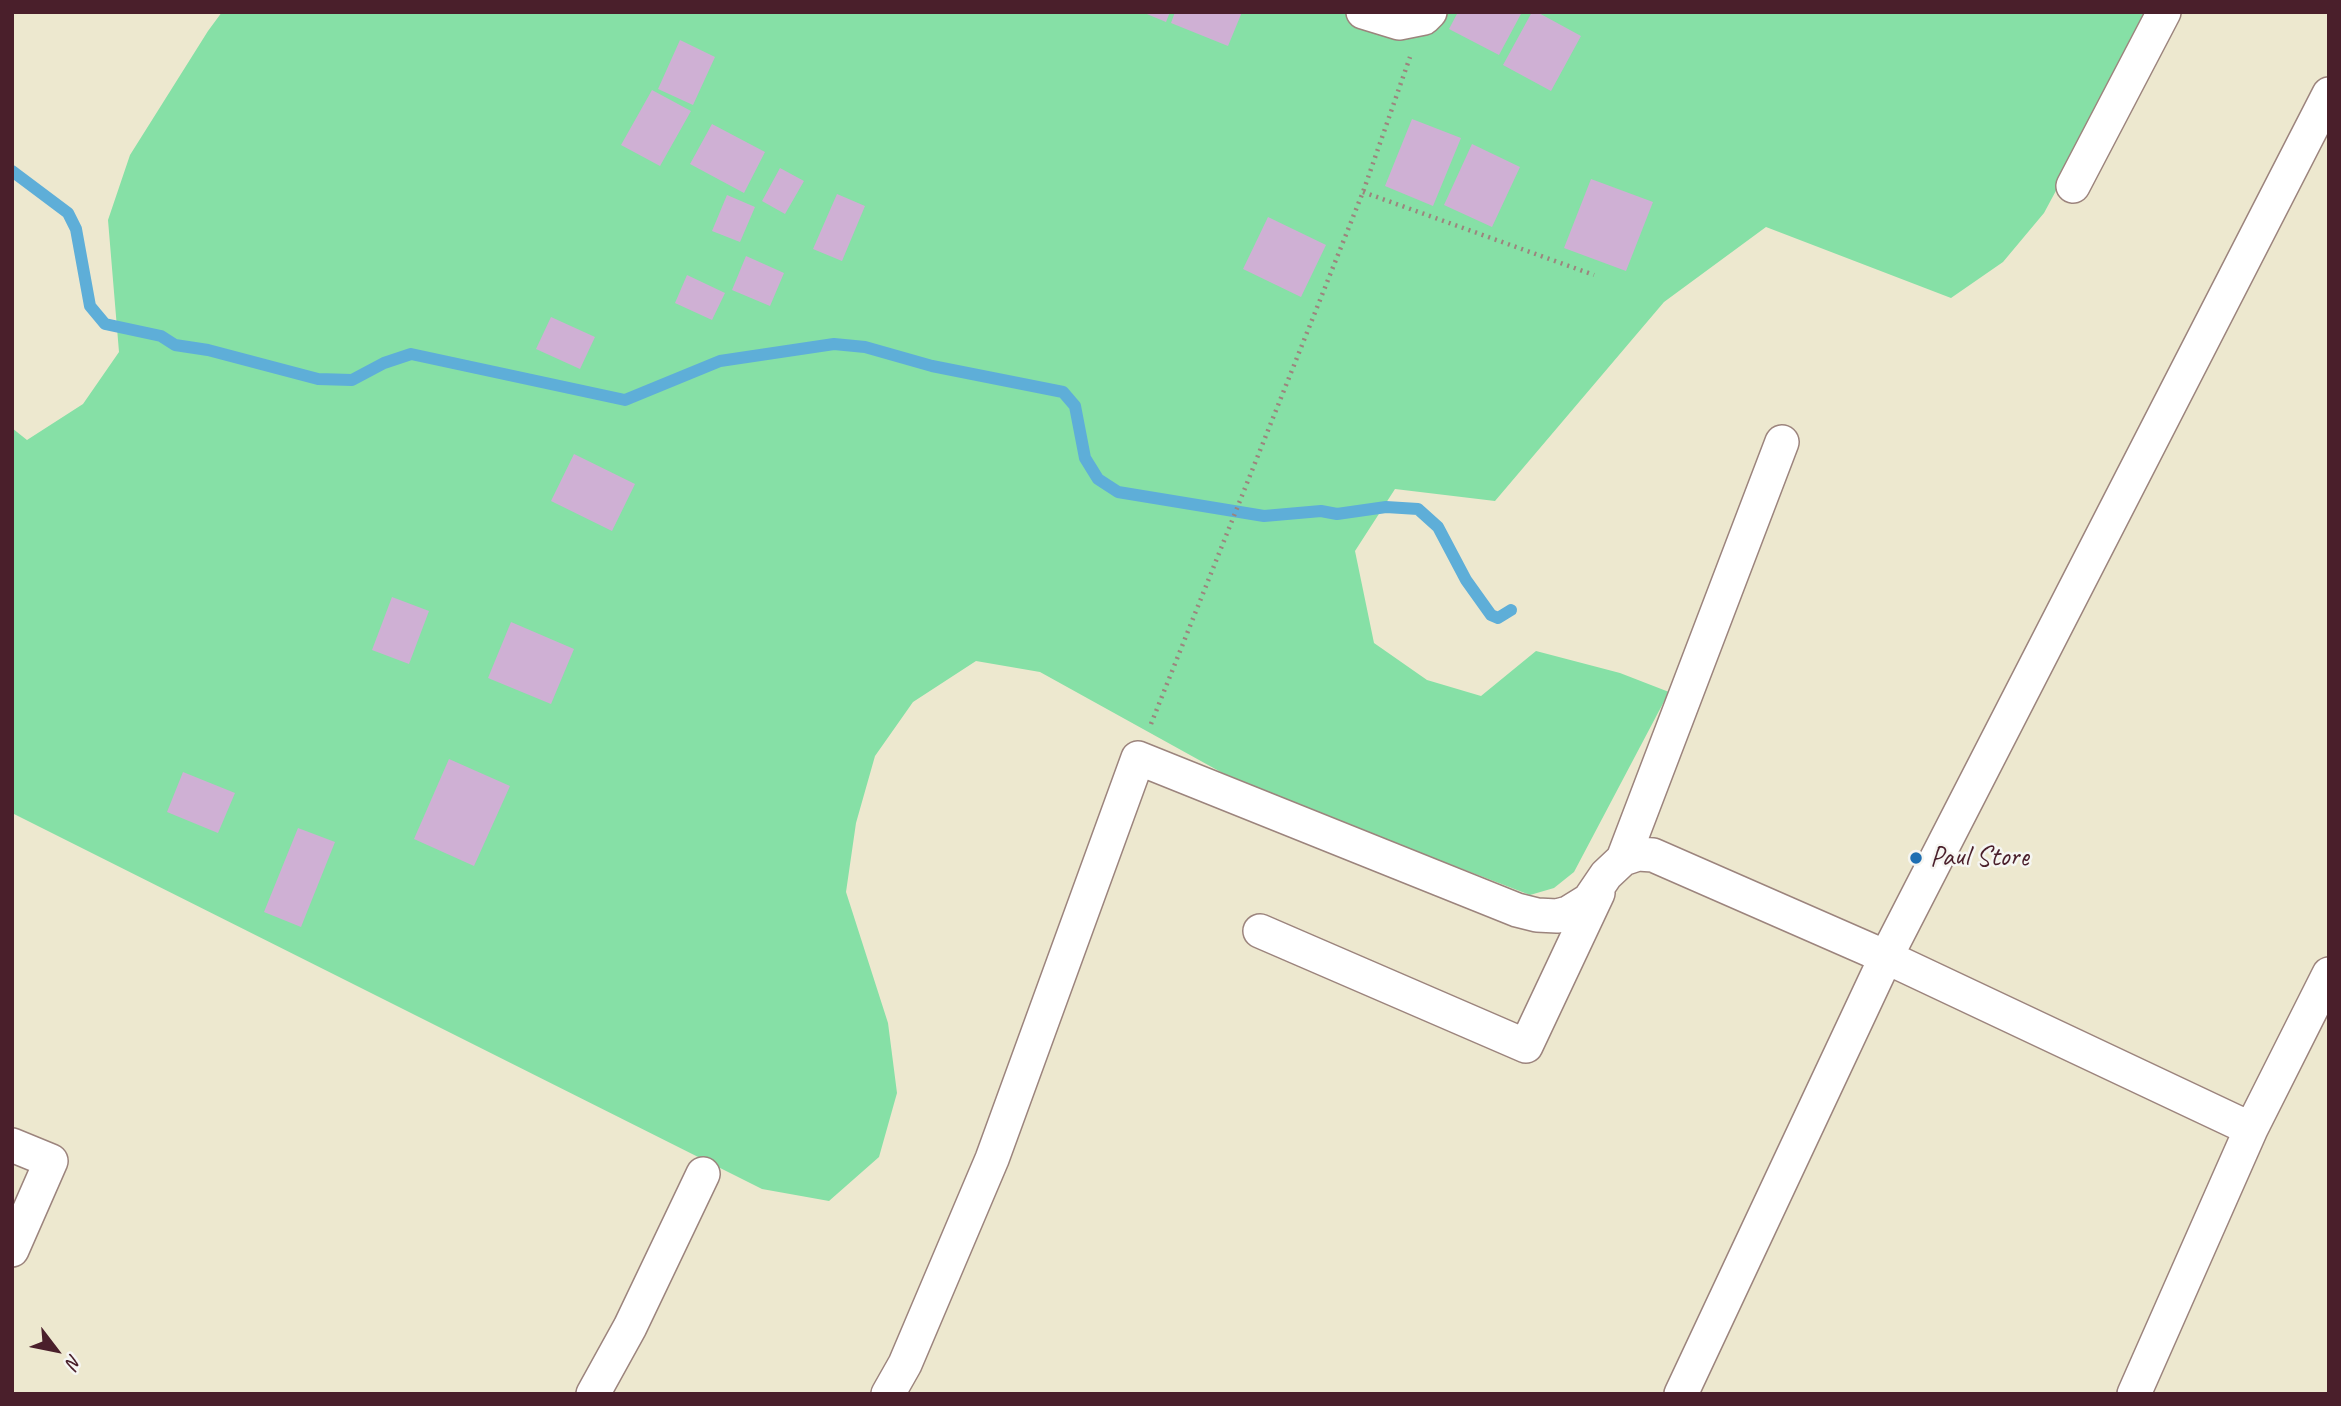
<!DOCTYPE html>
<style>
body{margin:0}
#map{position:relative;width:2341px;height:1406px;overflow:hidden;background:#ede8cf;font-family:Caveat,sans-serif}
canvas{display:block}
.frame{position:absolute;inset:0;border:14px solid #4a1f2b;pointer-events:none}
.north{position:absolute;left:21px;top:1315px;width:70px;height:70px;-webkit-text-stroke:5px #f6f6f2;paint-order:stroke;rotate:122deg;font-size:19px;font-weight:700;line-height:28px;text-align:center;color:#4a1f2b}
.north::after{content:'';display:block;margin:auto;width:24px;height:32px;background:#4a1f2b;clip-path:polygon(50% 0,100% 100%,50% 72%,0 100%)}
</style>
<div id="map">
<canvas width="2341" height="1406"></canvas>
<div class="frame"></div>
<div class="north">N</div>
</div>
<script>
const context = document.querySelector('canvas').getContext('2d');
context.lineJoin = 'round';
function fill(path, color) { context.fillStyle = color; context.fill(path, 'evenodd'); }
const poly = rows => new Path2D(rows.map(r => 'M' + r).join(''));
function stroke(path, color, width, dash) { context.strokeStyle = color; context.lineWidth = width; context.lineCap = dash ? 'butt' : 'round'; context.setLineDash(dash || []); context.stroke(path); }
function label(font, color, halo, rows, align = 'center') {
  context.font = font + ' Caveat,sans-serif'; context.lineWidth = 5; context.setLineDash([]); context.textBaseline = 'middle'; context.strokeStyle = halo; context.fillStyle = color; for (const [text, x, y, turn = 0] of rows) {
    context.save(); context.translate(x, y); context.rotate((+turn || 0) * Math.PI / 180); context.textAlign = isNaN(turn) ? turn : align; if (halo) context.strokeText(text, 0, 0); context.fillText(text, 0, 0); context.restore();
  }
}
const green = poly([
 [222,12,2152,12,2044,213,2003,262,1951,298,1766,227,1664,302,1495,501,1395,489,1355,551,1374,643,1427,680,1481,696,1536,651,1620,673,1669,692,1574,872,1554,888,1530,895,1246,786,1040,672,976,661,913,702,875,756,856,823,846,892,888,1023,897,1093,879,1157,829,1201,762,1189,12,813,12,428,27,440,83,404,119,352,108,220,130,155,208,31]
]);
const stream = poly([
 [12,171,68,213,76,229,90,306,105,324,161,336,175,345,208,350,318,379,352,380,384,363,411,354,625,400,720,361,834,344,865,347,932,366,1063,392,1075,406,1085,458,1098,479,1118,492,1264,516,1321,511,1337,514,1386,507,1418,509,1438,527,1466,580,1491,615,1498,618,1511,610]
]);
const building = poly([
 [1142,12,1170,12,1166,22],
 [1175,12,1242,12,1228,46,1171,23],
 [1458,12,1522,12,1499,55,1449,29],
 [1532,12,1537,12,1581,36,1551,91,1503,65],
 [680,40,715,57,693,105,658,89],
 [652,90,691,111,660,166,621,145],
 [1412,119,1461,138,1433,206,1385,186],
 [712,124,765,152,744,193,690,164],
 [1472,144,1520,167,1492,227,1444,205],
 [780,168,804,181,785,214,762,201],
 [1591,179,1653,202,1626,271,1564,248],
 [837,194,865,206,842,261,813,249],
 [727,195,755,207,740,242,712,231],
 [1268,217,1326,245,1301,297,1243,269],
 [746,256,784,273,770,306,732,290],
 [687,275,725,293,712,320,675,303],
 [551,317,595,337,580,369,536,349],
 [574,454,635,484,612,531,551,501],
 [392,597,429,611,409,664,372,650],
 [511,622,574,649,551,704,488,678],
 [449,759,510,786,474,866,414,839],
 [183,772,235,793,218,833,167,812],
 [298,828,335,842,301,927,264,912]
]);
const path = poly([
 [1363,192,1594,275],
 [1151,724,1363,192,1410,57]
]);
const minor = poly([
 [1363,12,1399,23,1424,18,1430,12],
 [2073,186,2164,12],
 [1623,859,1782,442],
 [1260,931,1526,1046,1598,893],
 [12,1145,51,1161,12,1250],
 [593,1394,630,1327,703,1174],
 [888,1394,905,1364,992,1159,1138,758,1517,910,1537,915,1557,916,1568,913,1589,900,1606,875,1623,859,1638,854,1653,855,1886,957,2251,1129],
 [1681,1394,1886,957,2329,94],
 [2134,1394,2251,1129,2329,974]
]);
const markers = [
 [1916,858,7,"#1f6fb2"]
];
const poiNames = [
 ["Paul Store",1930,858]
];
fill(green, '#86e0a6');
stroke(stream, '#5eaed8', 12);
fill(building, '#cfb0d4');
stroke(minor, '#9c847d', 36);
stroke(path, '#9c847d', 4.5, [2, 5]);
stroke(minor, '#fff', 33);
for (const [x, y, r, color] of markers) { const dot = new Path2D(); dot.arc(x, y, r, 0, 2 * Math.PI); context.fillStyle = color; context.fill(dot); stroke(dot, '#f6f6f2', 2.5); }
label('28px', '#4a1f2b', '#f6f6f2', poiNames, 'left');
</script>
